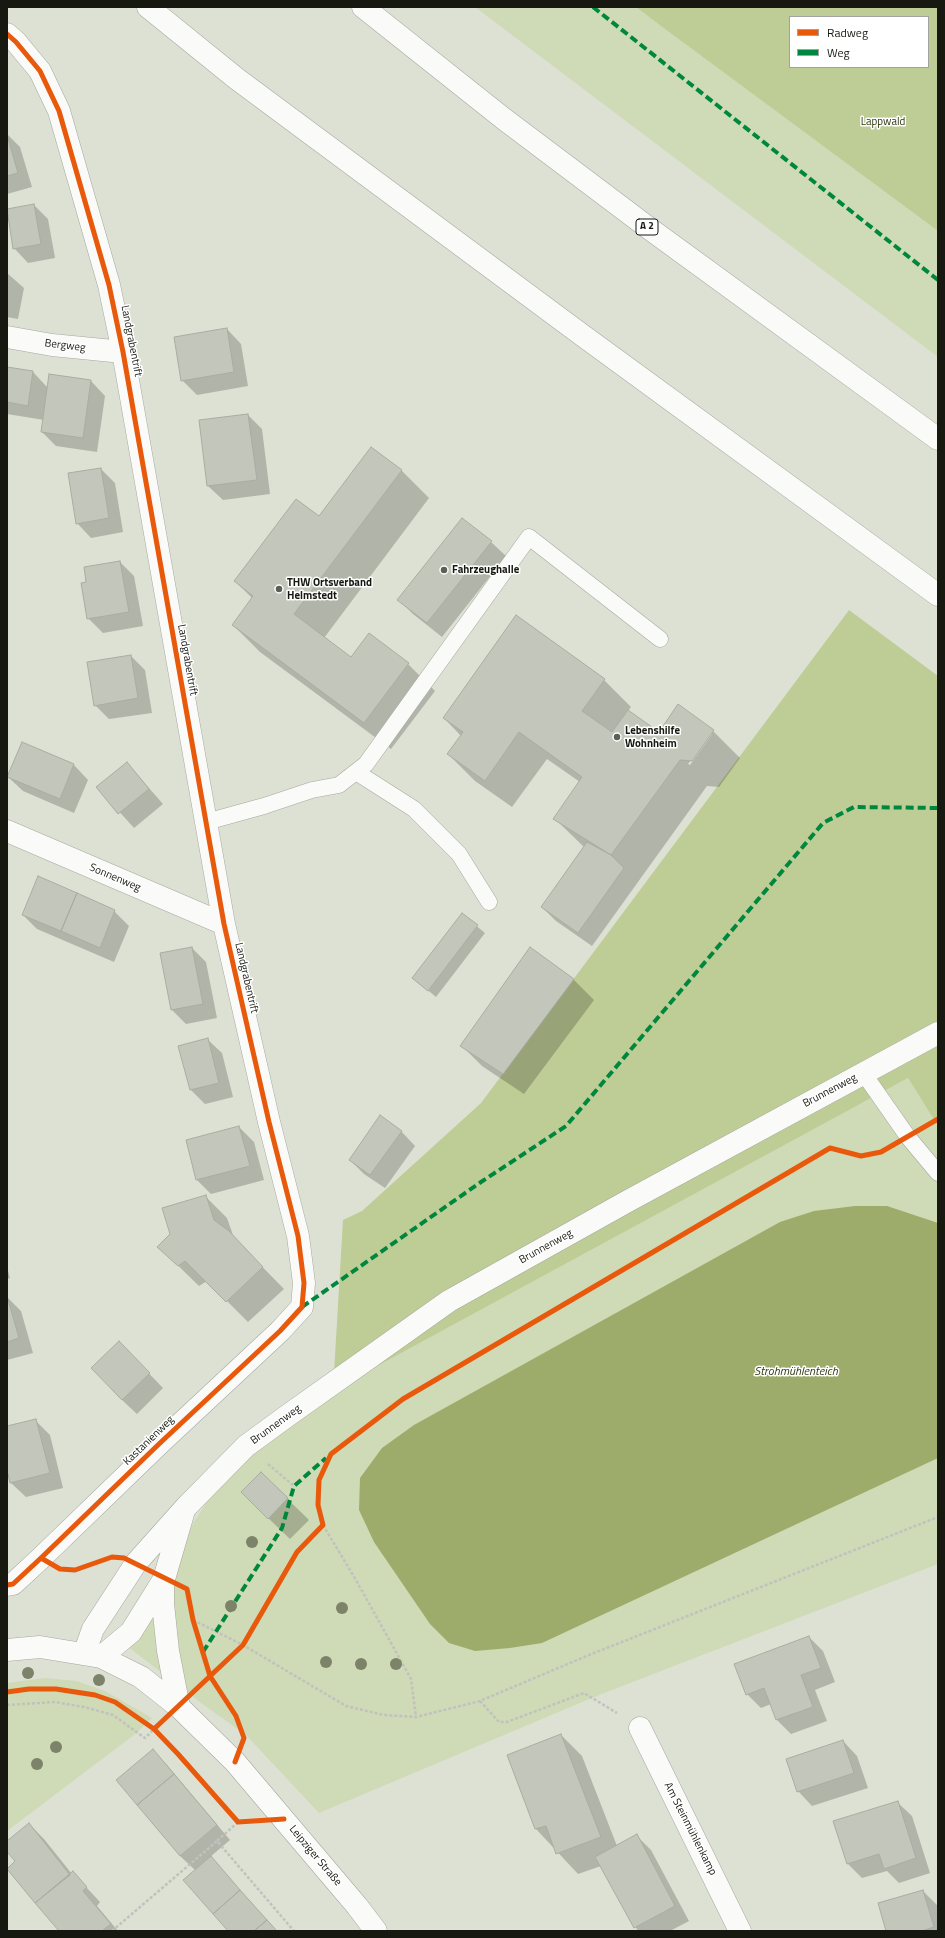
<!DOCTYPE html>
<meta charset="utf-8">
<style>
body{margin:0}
#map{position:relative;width:945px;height:1938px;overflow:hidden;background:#dde1d4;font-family:"Titillium Web",sans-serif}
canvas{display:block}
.frame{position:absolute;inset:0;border:8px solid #171911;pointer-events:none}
.legend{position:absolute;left:789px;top:16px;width:140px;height:52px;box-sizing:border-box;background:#fff;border:1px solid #a2a3a0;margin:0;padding:5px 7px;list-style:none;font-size:12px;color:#171911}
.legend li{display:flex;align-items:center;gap:8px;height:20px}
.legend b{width:20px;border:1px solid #a2a3a0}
</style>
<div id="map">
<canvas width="945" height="1938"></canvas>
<div class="frame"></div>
<ul class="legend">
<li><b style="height:5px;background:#e8590c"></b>Radweg</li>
<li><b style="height:5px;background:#00873e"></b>Weg</li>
</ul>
</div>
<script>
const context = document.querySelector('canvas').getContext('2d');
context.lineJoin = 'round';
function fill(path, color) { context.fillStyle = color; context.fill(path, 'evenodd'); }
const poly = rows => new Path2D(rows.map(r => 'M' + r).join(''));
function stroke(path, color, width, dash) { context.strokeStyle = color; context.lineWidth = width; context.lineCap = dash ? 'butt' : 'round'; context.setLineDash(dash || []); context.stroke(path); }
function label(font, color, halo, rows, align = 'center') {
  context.font = font + ' "Titillium Web",sans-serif'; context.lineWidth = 3; context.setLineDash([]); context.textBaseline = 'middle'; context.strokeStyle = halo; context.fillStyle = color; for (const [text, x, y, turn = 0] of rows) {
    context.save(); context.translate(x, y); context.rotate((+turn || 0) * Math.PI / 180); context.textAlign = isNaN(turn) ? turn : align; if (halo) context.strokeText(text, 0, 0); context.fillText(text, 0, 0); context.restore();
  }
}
const green = poly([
 [475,7,636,7,938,231,938,357],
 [908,1078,938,1126,938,1564,599,1695,319,1813,246,1735,205,1706,127,1646,194,1522,210,1497,230,1470,333,1390],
 [45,1678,76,1681,105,1691,152,1718,134,1735,7,1831,7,1683]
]);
const forest = poly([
 [636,7,938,7,938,231,657,23],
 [790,17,928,17,928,67,790,67],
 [849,610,938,676,938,1126,908,1078,333,1390,343,1220,362,1211,481,1103]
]);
const water = poly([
 [855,1206,887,1206,938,1223,938,1458,542,1643,510,1648,475,1651,449,1643,430,1624,374,1542,359,1510,360,1478,382,1448,414,1425,780,1222,814,1211]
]);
const shadow = poly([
 [7,134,20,147,32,187,7,194],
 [34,205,48,219,55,258,28,263,14,248],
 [7,273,24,288,18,319,7,317],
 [227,329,241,344,248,386,197,395,182,380],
 [7,368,33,372,48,388,91,381,105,396,97,452,56,446,42,432,44,420,7,414],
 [248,415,262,429,270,494,223,500,208,486],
 [372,448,402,471,429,498,324,638,351,658,408,664,435,691,391,749,260,652,233,625,253,599,235,581,320,517],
 [101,469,115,483,123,532,91,538,77,523],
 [491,542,506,556,442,637,413,614,399,600],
 [120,562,134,576,143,626,103,633,88,618,88,583],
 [516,617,604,680,631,707,628,711,659,733,713,731,740,758,719,787,707,786,592,946,556,921,542,907,584,847,554,818,580,782,547,759,512,807,475,781,448,754,461,736,444,718],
 [710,734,712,734,690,765,688,764],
 [131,656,145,670,152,713,109,719,95,705],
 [22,744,74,765,88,780,74,813,23,791,8,777],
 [127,763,163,804,134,828,97,787],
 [114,911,129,926,114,962,37,929,23,915],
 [462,914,485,933,436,997,413,978],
 [192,948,206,962,217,1018,186,1024,172,1010],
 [573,979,594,1000,524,1094,482,1066,461,1045],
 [207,1039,222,1053,233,1097,205,1104,191,1090],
 [239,1127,254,1142,264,1180,211,1194,197,1180],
 [401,1131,415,1146,385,1188,364,1174,350,1160],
 [206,1197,227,1218,234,1238,284,1289,248,1322,207,1281,199,1286,159,1247],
 [7,1267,10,1278,7,1279],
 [7,1297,21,1311,33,1353,7,1360],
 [133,1357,163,1388,137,1414,122,1400],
 [35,1420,50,1435,63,1488,26,1497,11,1483,7,1466,7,1427],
 [261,1473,309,1520,290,1539,263,1513],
 [809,1637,823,1651,835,1682,815,1690,827,1721,791,1734,777,1720,771,1704,761,1708,747,1694],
 [561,1735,582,1756,617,1846,637,1836,651,1850,689,1921,670,1931,638,1931,601,1866,578,1874,536,1829,508,1756],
 [843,1741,857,1756,868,1788,812,1806,798,1791],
 [153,1751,167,1765,230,1840,210,1857,277,1931,230,1931,195,1870,180,1856],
 [897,1802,912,1816,930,1873,899,1883,887,1871,862,1878,848,1864,834,1822],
 [29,1824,44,1839,72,1874,73,1873,100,1902,97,1906,118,1931,60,1931,16,1861,7,1850,7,1843],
 [923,1891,938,1906,938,1931,887,1931]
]);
const building = poly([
 [7,135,18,173,7,176,7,135],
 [34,204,41,244,13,249,7,209,34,204],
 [227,328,234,372,181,381,174,337,227,328],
 [7,367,33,371,28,406,7,402,7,367],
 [49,374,91,380,83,438,41,432,49,374],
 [248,414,257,480,207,486,199,420,248,414],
 [371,447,402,470,294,614,351,657,369,633,409,663,364,723,232,625,253,596,234,581,296,499,319,516,371,447],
 [101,468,109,518,76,524,68,473,101,468],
 [462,518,492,541,427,623,397,600,462,518],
 [120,561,129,612,87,619,81,583,86,582,84,567,120,561],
 [516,615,605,679,582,711,612,732,628,710,659,732,678,704,714,730,692,761,680,760,611,855,553,819,582,777,519,732,485,781,447,754,463,732,443,718,516,615],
 [131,655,138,698,94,706,87,662,131,655],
 [22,742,74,764,60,799,7,777,22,742],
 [127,762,149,789,118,814,96,787,127,762],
 [587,842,611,855,624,868,578,933,541,907,587,842],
 [38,876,77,893,61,931,22,915,38,876],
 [77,893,115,910,100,948,61,931,77,893],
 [462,913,478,925,428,991,412,978,462,913],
 [192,947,203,1004,171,1010,160,953,192,947],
 [530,947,574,979,503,1074,460,1046,530,947],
 [208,1038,219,1083,190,1090,178,1046,208,1038],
 [380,1115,402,1131,370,1175,349,1160,380,1115],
 [239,1126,250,1166,196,1180,186,1140,239,1126],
 [206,1195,214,1220,229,1231,263,1267,226,1302,185,1261,178,1266,157,1247,170,1234,162,1208,206,1195],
 [7,1296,19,1338,7,1342,7,1296],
 [119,1341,150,1373,122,1400,91,1368,119,1341],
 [36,1419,50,1473,10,1483,7,1470,7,1426,36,1419],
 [261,1472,288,1498,268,1519,241,1492,261,1472],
 [809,1636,821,1668,801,1675,813,1707,776,1720,764,1688,746,1695,734,1664,809,1636],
 [561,1734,601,1837,556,1854,546,1826,535,1829,507,1755,561,1734],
 [843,1740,854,1773,797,1792,786,1759,843,1740],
 [153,1749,174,1774,137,1805,116,1780,153,1749],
 [174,1774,217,1825,180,1856,137,1805,174,1774],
 [898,1801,916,1858,884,1869,879,1854,847,1864,833,1821,898,1801],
 [29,1823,70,1875,35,1903,7,1869,15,1861,7,1852,7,1841,29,1823],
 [637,1834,675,1906,634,1928,595,1857,637,1834],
 [211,1856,240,1890,213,1914,183,1880,211,1856],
 [73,1871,87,1887,83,1891,111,1924,102,1931,59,1931,35,1903,73,1871],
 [240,1890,267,1920,254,1931,228,1931,213,1914,240,1890],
 [923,1890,934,1927,922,1931,886,1931,878,1903,923,1890],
 [267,1920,277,1931,254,1931,267,1920]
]);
const path = poly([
 [268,1464,294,1486],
 [323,1525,356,1580,411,1679,416,1717],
 [193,1620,243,1645,346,1706,384,1715,416,1717,480,1701,589,1655,938,1517],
 [480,1701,499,1722,507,1722,584,1693,617,1713],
 [7,1705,55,1702,84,1707,113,1715,145,1738,154,1729],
 [238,1822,217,1841,294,1931],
 [112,1931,217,1841]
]);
const lane = poly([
 [356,772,414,809,459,854,489,902],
 [206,822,264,806,312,790,339,785,366,764,529,537,660,639],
 [864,1074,908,1137,938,1173]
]);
const street = poly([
 [7,34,16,42,40,71,59,111,109,285,123,352,224,924,269,1122,298,1236,304,1283,302,1307,280,1331,160,1443,41,1558,13,1584,7,1585],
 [7,337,52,345,123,352],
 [7,831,224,924],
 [640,1728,740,1931]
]);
const secondary = poly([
 [163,1580,163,1604,168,1651,179,1707],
 [7,1650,40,1647,101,1657,141,1677,179,1707,235,1762,357,1906,376,1931],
 [84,1654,93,1629,136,1563,186,1507,246,1446,287,1416,449,1301,628,1201,938,1033],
 [101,1657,131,1632,164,1579,183,1514]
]);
const highway = poly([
 [148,7,237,79,582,335,938,595],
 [363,7,504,119,650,229,938,439]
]);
const quiet = poly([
 [593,7,938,280],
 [302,1307,481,1182,566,1126,823,823,854,807,938,808],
 [203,1652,282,1528,294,1486,326,1458]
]);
const cycleway = poly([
 [7,34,16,42,40,71,59,111,109,285,123,352,224,924,269,1122,298,1236,304,1283,302,1307,280,1331,160,1443,41,1558,13,1584,7,1585],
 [41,1558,60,1569,75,1570,112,1557,124,1558,187,1589,193,1620,210,1676,236,1716,244,1738,235,1762],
 [7,1692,29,1689,56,1689,95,1695,115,1702,154,1729,178,1754,238,1822,284,1819],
 [154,1729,243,1645,297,1552,323,1525,318,1505,319,1480,331,1454,403,1399,830,1148,861,1156,881,1152,938,1119]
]);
const trees = [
 [252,1542],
 [231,1606],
 [342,1608],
 [326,1662],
 [361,1664],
 [396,1664],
 [28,1673],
 [99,1680],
 [56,1747],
 [37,1764]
];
const markers = [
 [444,570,4,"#5c5f55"],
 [279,589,4,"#5c5f55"],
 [617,737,4,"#5c5f55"]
];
const shields = [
 [647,227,22]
];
const shieldNames = [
 ["A 2",647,227]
];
const parkNames = [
 ["Lappwald",883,122]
];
const streetNames = [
 ["Landgrabentrift",131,341,79],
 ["Bergweg",65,346,7],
 ["Landgrabentrift",187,660,80],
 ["Sonnenweg",115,878,23],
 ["Landgrabentrift",246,978,77],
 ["Brunnenweg",830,1091,-28],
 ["Brunnenweg",546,1247,-29],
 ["Brunnenweg",276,1425,-36],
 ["Kastanienweg",149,1441,-44],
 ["Am Steinmühlenkamp",690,1829,63],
 ["Leipziger Straße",315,1856,50]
];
const poiNames = [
 ["Fahrzeughalle",452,570],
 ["THW Ortsverband",287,583],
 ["Helmstedt",287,596],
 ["Lebenshilfe",625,731],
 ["Wohnheim",625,744]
];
const waterNames = [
 ["Strohmühlenteich",796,1372]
];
fill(green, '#cfdab6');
fill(forest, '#becd95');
fill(water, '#9dac6a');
fill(shadow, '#0003');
fill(building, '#c3c6bb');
stroke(building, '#a9aca2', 1);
stroke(lane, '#a5a89e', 17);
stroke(street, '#a5a89e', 23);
stroke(secondary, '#a5a89e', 23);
stroke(highway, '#a5a89e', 23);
stroke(path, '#c1c2be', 2.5, [3, 2]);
stroke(lane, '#fafaf9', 16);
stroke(street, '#fafaf9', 22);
stroke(secondary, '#fafaf9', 22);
stroke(highway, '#fafaf9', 22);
stroke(quiet, '#00873e', 4, [8, 4]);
stroke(cycleway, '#e8590c', 5);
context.fillStyle = '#7c8368';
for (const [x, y] of trees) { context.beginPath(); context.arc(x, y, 6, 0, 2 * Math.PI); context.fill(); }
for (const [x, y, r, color] of markers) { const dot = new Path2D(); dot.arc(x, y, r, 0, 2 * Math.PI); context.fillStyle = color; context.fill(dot); stroke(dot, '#fff', 1.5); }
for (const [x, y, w] of shields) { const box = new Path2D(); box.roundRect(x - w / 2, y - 8, w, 16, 3); context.fillStyle = '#fff'; context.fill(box); stroke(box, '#171911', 1); }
label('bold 10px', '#171911', null, shieldNames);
label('11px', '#2d3610', '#fff', parkNames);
label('11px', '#171911', '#fff', streetNames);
label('bold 11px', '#171911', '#fff', poiNames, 'left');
label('italic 12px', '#2f3812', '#fff', waterNames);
</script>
